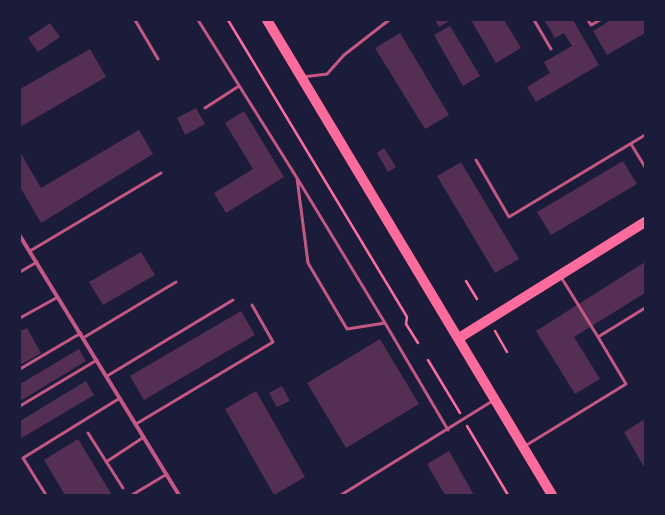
<!DOCTYPE html>
<style>
body{margin:0}
#map{position:relative;width:665px;height:515px;overflow:hidden;background:#1b1b3a;font-family:Arial,sans-serif}
canvas{display:block}
.frame{position:absolute;inset:0;border:21px solid #1b1b3a;pointer-events:none}
</style>
<div id="map">
<canvas width="665" height="515"></canvas>
<div class="frame"></div>
</div>
<script>
const context = document.querySelector('canvas').getContext('2d');
context.lineJoin = 'round';
function fill(path, color) { context.fillStyle = color; context.fill(path, 'evenodd'); }
const poly = rows => new Path2D(rows.map(r => 'M' + r).join(''));
function stroke(path, color, width, dash) { context.strokeStyle = color; context.lineWidth = width; context.lineCap = dash ? 'butt' : 'round'; context.setLineDash(dash || []); context.stroke(path); }
const building = poly([
 [435,20,451,20,439,27],
 [471,20,504,20,521,48,496,63],
 [544,20,573,20,599,65,536,102,527,87,550,73,544,62,572,46,564,33,555,38],
 [611,20,645,20,645,33,607,55,593,31],
 [50,23,60,37,38,52,28,38],
 [450,26,480,76,463,86,434,35],
 [400,33,449,115,425,129,375,48],
 [90,49,106,77,20,127,20,89],
 [196,108,205,124,185,135,177,118],
 [244,111,284,177,226,213,214,193,253,169,225,123],
 [139,130,153,154,41,223,20,187,20,152,41,188],
 [384,148,396,167,388,172,377,153],
 [623,161,637,184,551,235,537,212],
 [461,162,519,259,495,273,437,176],
 [141,252,155,275,103,305,89,282],
 [645,262,645,293,574,337,600,379,575,394,536,331],
 [241,311,255,335,144,400,130,376],
 [27,328,41,353,20,365,20,331],
 [380,339,419,404,346,448,307,383],
 [79,349,86,361,20,401,20,384],
 [86,381,94,395,20,439,20,421],
 [282,386,290,401,277,407,269,393],
 [256,391,305,477,274,495,225,409],
 [645,419,645,469,624,432],
 [78,439,112,495,65,495,44,460],
 [449,451,474,495,445,495,427,464]
]);
const path = poly([
 [228,20,407,317,406,324,418,343],
 [466,281,477,299],
 [495,331,507,352],
 [428,360,460,413],
 [467,426,508,495]
]);
const service = poly([
 [135,20,158,59],
 [198,20,297,178,385,323,347,329,308,263,297,178],
 [534,20,551,49],
 [588,20,591,25,600,20],
 [303,77,327,74,344,55,389,20],
 [205,108,239,86],
 [631,144,645,167],
 [476,160,509,217,645,135],
 [30,251,161,173],
 [20,272,37,262],
 [561,277,598,337],
 [20,318,58,297],
 [385,323,448,430],
 [83,338,176,282],
 [20,369,81,333],
 [107,376,233,300],
 [20,406,97,360],
 [136,424,273,342,252,305],
 [88,433,123,488],
 [525,446,626,384,598,337,645,308],
 [106,462,144,437],
 [46,495,23,458,120,398],
 [132,495,167,474],
 [341,495,494,400]
]);
const minor = poly([
 [20,236,179,495]
]);
const primary = poly([
 [267,20,552,495],
 [459,338,645,222]
]);
fill(building, '#542f53');
stroke(path, '#ff6b9d', 2.5);
stroke(service, '#c65784', 3);
stroke(minor, '#c65784', 4);
stroke(primary, '#ff6b9d', 10);
</script>
